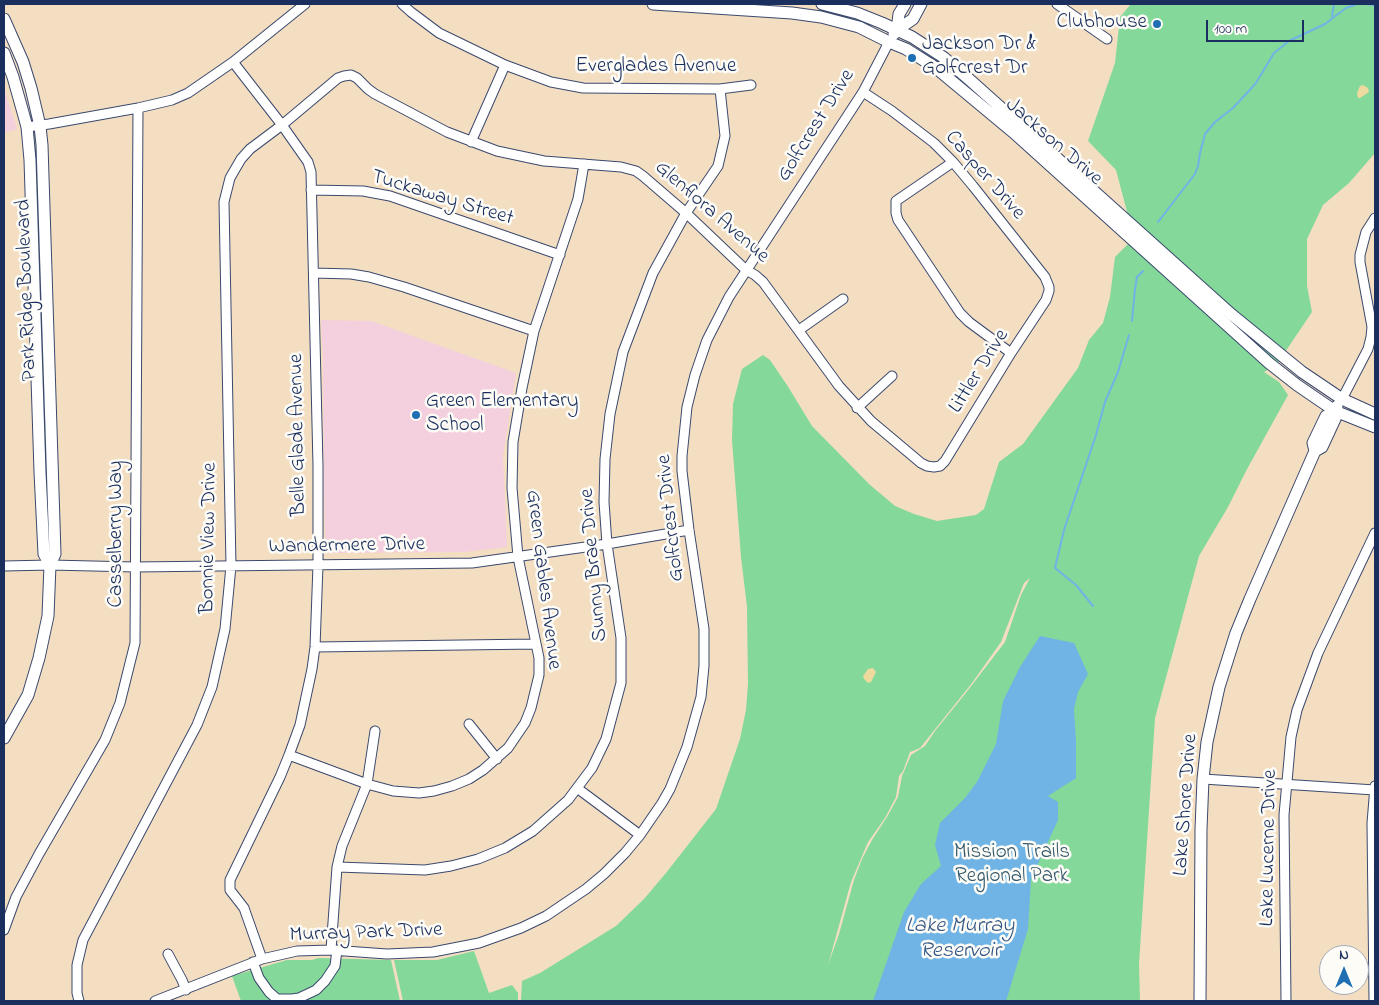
<!DOCTYPE html>
<style>
body{margin:0}
#map{position:relative;width:1379px;height:1005px;overflow:hidden;background:#f3dec2;font-family:"Indie Flower",sans-serif}
canvas{display:block}
.frame{position:absolute;inset:0;border:5px solid #1b2f5e;pointer-events:none}
.north{position:absolute;left:1319px;top:945px;width:50px;height:50px;box-sizing:border-box;background:#fdfcf7;border:1px solid #a3aaba;border-radius:50%;rotate:0deg;font-size:14px;font-weight:700;line-height:20px;text-align:center;color:#1b2f5e}
.north::after{content:'';display:block;margin:auto;width:18px;height:22px;background:#1f6fb2;clip-path:polygon(50% 0,100% 100%,50% 72%,0 100%)}
.scale{position:absolute;left:1206px;top:20px;width:98px;height:22px;box-sizing:border-box;border:2px solid #1b2f5e;border-top:0;padding-left:6px;font-size:15px;line-height:18px;white-space:nowrap;color:#1b2f5e;-webkit-text-stroke:4px #fdfcf7;paint-order:stroke}
</style>
<div id="map">
<canvas width="1379" height="1005"></canvas>
<div class="frame"></div>
<div class="north">N</div>
<div class="scale">100 m</div>
</div>
<script>
const context = document.querySelector('canvas').getContext('2d');
context.lineJoin = 'round';
function fill(path, color) { context.fillStyle = color; context.fill(path, 'evenodd'); }
const poly = rows => new Path2D(rows.map(r => 'M' + r).join(''));
function stroke(path, color, width, dash) { context.strokeStyle = color; context.lineWidth = width; context.lineCap = dash ? 'butt' : 'round'; context.setLineDash(dash || []); context.stroke(path); }
function label(font, color, halo, rows, align = 'center') {
  context.font = font + ' "Indie Flower",sans-serif'; context.lineWidth = 5; context.setLineDash([]); context.textBaseline = 'middle'; context.strokeStyle = halo; context.fillStyle = color; for (const [text, x, y, turn = 0] of rows) {
    context.save(); context.translate(x, y); context.rotate((+turn || 0) * Math.PI / 180); context.textAlign = isNaN(turn) ? turn : align; if (halo) context.strokeText(text, 0, 0); context.fillText(text, 0, 0); context.restore();
  }
}
const built = poly([
 [4,88,17,129,4,133],
 [321,320,371,321,516,373,503,456,507,547,464,552,326,553,324,496,323,356]
]);
const green = poly([
 [1131,4,1375,4,1375,153,1349,183,1323,205,1307,239,1307,286,1312,312,1277,364,1264,372,1279,382,1288,395,1246,471,1228,507,1199,556,1155,718,1139,964,1140,1001,521,1001,522,981,540,973,616,926,644,899,666,873,716,809,740,739,746,710,748,684,747,607,741,557,732,440,733,404,742,369,763,355,770,360,787,385,812,426,869,484,895,506,914,514,937,521,976,515,984,509,999,462,1023,444,1078,368,1089,340,1103,323,1110,297,1115,257,1134,238,1116,170,1088,141,1115,63,1120,17],
 [1030,578,1021,595,1005,642,965,694,935,731,925,746,911,755,902,776,898,797,887,817,872,840,862,859,854,880,839,934,828,965,851,882,868,842,885,818,896,797,899,776,903,771,910,752,920,748,972,683,1001,642,1024,583],
 [474,951,489,993,512,985,518,993,518,1001,403,1001,394,960,437,960],
 [318,958,391,960,400,1001,241,1001,232,976,287,960,312,960]
]);
const sand = poly([
 [1363,85,1368,88,1369,92,1360,98,1358,98,1357,93,1360,86],
 [873,668,876,672,871,682,868,683,864,679,863,676,868,669]
]);
const water = poly([
 [1040,636,1074,643,1088,674,1078,692,1074,709,1076,742,1076,778,1048,796,1058,802,1058,820,1031,879,1028,929,1006,1001,873,1001,904,912,921,884,941,866,935,845,940,823,965,798,977,782,996,744,1003,701,1020,667]
]);
const stream = poly([
 [1365,4,1375,5],
 [1332,16,1334,4],
 [1158,222,1195,174,1198,166,1200,153,1205,134,1215,122,1233,108,1247,93,1256,83,1274,53,1289,41,1325,24,1346,8,1357,4,1364,4],
 [1132,321,1135,289,1137,277,1143,271],
 [1093,606,1076,585,1055,568,1064,530,1096,435,1105,402,1118,372,1129,335]
]);
const minor = poly([
 [402,4,411,12,439,33,505,65,551,82,583,88,720,89,751,85],
 [1057,4,1107,39],
 [233,62,282,125,308,162,311,172,318,466,318,565,315,647,312,669,300,725,289,755,280,777,230,880,230,890,244,908,262,959],
 [27,127,49,124,138,108,172,100,188,93,233,62,305,4],
 [471,142,505,65],
 [953,162,896,201,896,213,898,220,960,313,969,322,1011,353],
 [311,190,363,191,390,196,560,255],
 [314,273,351,274,369,277,404,287,534,331],
 [799,330,843,299],
 [1342,399,1368,349,1371,337,1372,327,1360,262,1360,255,1366,232,1375,218],
 [857,408,892,376],
 [4,566,50,565,135,567,472,563,607,544,689,530],
 [315,647,536,644],
 [469,724,497,759],
 [289,755,367,784,393,791,419,793,434,791,452,786,469,779,483,770,508,748,525,723,531,708,539,675,539,658,518,557,512,488,513,442,522,388,534,331,578,199,584,164],
 [1203,779,1375,790],
 [577,788,640,835],
 [337,867,425,870,451,866,478,859,505,848,533,831,568,800,592,768,606,739,621,683,621,638,607,544,604,502,605,459,610,414,623,352,653,273,686,213,718,166,725,136,720,89],
 [4,930,16,897,39,854,105,740,120,703,135,643,138,108],
 [331,950,337,867,342,846,367,784,375,731],
 [168,954,182,980,186,990],
 [253,962,259,978,269,992,277,999,292,999,299,998,316,990,325,981,335,966,337,950],
 [79,1001,77,993,77,965,83,940,197,725,212,687,225,629,231,566,224,202,230,178,241,159,250,149,282,125,338,78,344,76,351,75,357,78,368,89,375,94,447,132,497,151,544,161,621,167,636,171,643,176,686,213,746,270,755,275,763,282,839,386,871,421,921,463,927,466,934,467,940,466,945,461,1011,353,1046,300,1049,291,1049,287,1045,277,973,186,953,162,934,143,892,111,863,92],
 [155,1001,262,959,297,951,331,950,387,954,433,952,479,943,521,928,546,916,586,889,604,874,625,853,640,835,662,803,670,789,687,747,701,697,704,666,704,629,689,530,682,471,682,456,687,407,695,375,707,340,729,297,863,92,889,42],
 [1286,1001,1284,815,1291,737,1297,710,1318,653,1375,533],
 [1374,1001,1372,823,1375,786]
]);
const major = poly([
 [653,4,792,13,821,17,859,27,889,42,906,49,936,68,1013,132,1269,363,1297,385,1335,411,1375,427],
 [822,4,857,13,882,23,912,37,943,57,971,81,1231,314,1302,372,1342,399,1375,414],
 [4,19,23,62,31,88,40,126,42,145,55,554,50,565,48,616,39,658,28,695,4,738],
 [897,30,913,19,921,4],
 [894,34,897,30,899,14,905,4],
 [4,53,13,77,24,116,27,127,30,160,40,472,44,554,50,565],
 [1315,451,1313,443,1326,416,1335,411,1337,406],
 [1200,1001,1201,829,1203,779,1207,742,1219,687,1236,633,1250,599,1315,451,1322,447,1335,419,1335,411]
]);
const markers = [
 [1157,24,5,"#1f6fb2"],
 [912,58,5,"#1f6fb2"],
 [416,415,5,"#1f6fb2"]
];
const poiNames = [
 ["Clubhouse",1147,24,"right"],
 ["Jackson Dr &",922,46],
 ["Golfcrest Dr",922,70],
 ["Green Elementary",426,403],
 ["School",426,427]
];
const streetNames = [
 ["Everglades Avenue",656,68],
 ["Golfcrest Drive",817,126,-58],
 ["Jackson Drive",1053,143,41],
 ["Casper Drive",984,176,49],
 ["Tuckaway Street",442,199,17],
 ["Glenflora Avenue",711,213,41],
 ["Park Ridge Boulevard",28,290,-92],
 ["Littler Drive",980,372,-58],
 ["Belle Glade Avenue",299,435,-91],
 ["Golfcrest Drive",672,518,-96],
 ["Casselberry Way",118,534,-90],
 ["Bonnie View Drive",210,538,-89],
 ["Wandermere Drive",347,547,-1],
 ["Sunny Brae Drive",595,565,-95],
 ["Green Gables Avenue",542,580,83],
 ["Lake Shore Drive",1187,805,-86],
 ["Lake Lucerne Drive",1270,848,-89],
 ["Murray Park Drive",366,934,-2]
];
const parkNames = [
 ["Mission Trails",1012,854],
 ["Regional Park",1012,878]
];
const waterNames = [
 ["Lake Murray",960,927],
 ["Reservoir",960,952]
];
fill(built, '#f4cfdd');
fill(green, '#83d89a');
fill(sand, '#eeda9e');
fill(water, '#6fb4e5');
stroke(stream, '#6fb4e5', 2);
stroke(minor, '#3b496d', 11);
stroke(major, '#3b496d', 13);
stroke(minor, '#fff', 9);
stroke(major, '#fff', 11);
for (const [x, y, r, color] of markers) { const dot = new Path2D(); dot.arc(x, y, r, 0, 2 * Math.PI); context.fillStyle = color; context.fill(dot); stroke(dot, '#fdfcf7', 2); }
label('21px', '#1b2f5e', '#fdfcf7', poiNames, 'left');
label('21px', '#1b2f5e', '#fdfcf7', streetNames);
label('21px', '#35596d', '#fdfcf7', parkNames);
label('italic 22px', '#345786', '#fdfcf7', waterNames);
</script>
